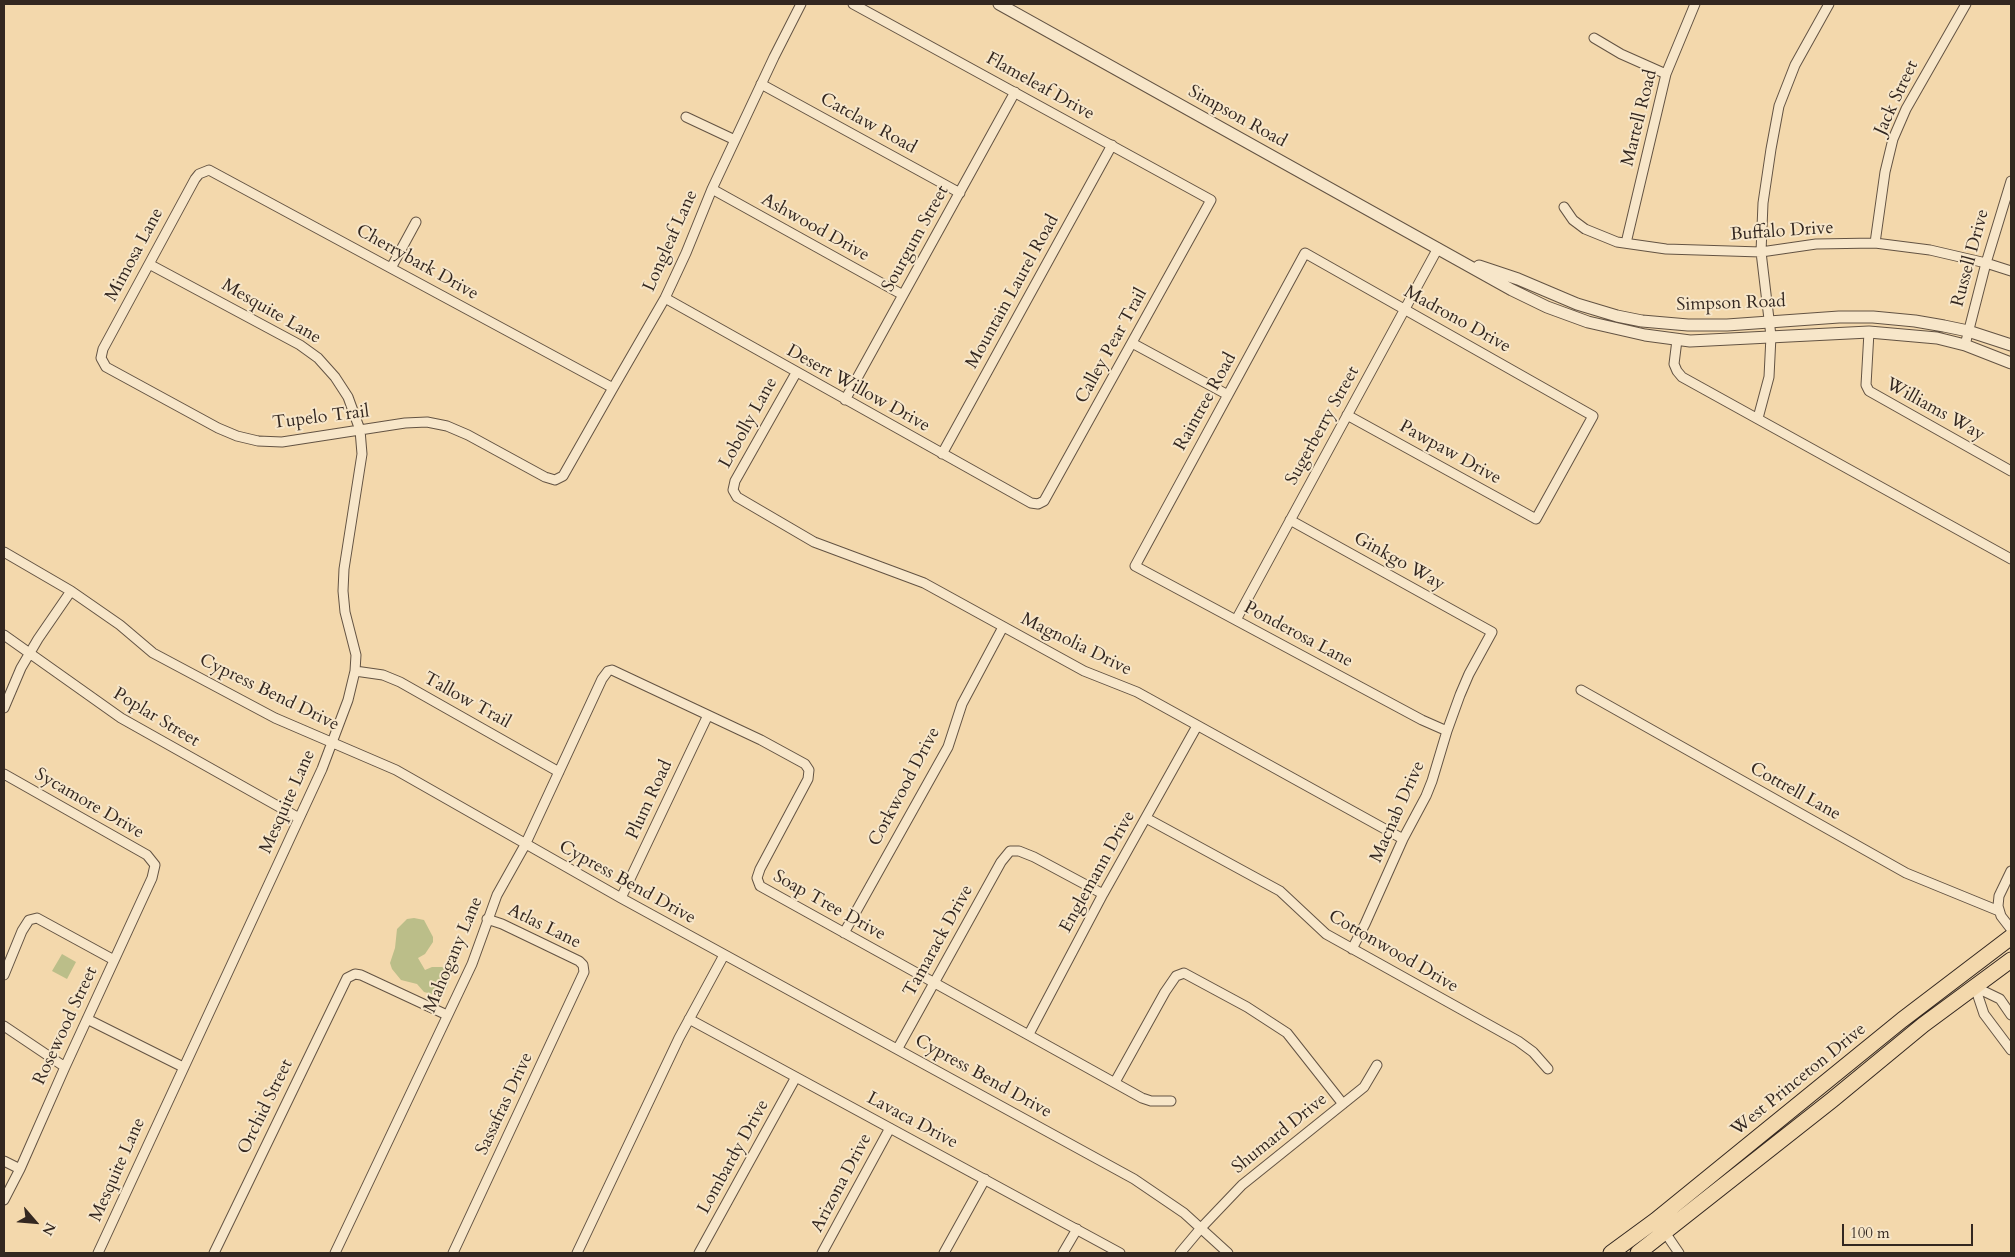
<!DOCTYPE html>
<style>
body{margin:0}
#map{position:relative;width:2015px;height:1257px;overflow:hidden;background:#f3d8ac;font-family:Cardo,serif}
canvas{display:block}
.frame{position:absolute;inset:0;border:5px solid #332720;pointer-events:none}
.north{position:absolute;left:10px;top:1197px;width:50px;height:50px;-webkit-text-stroke:4px #f7e6c9;paint-order:stroke;rotate:117deg;font-size:14px;font-weight:700;line-height:20px;text-align:center;color:#332720}
.north::after{content:'';display:block;margin:auto;width:18px;height:22px;background:#332720;clip-path:polygon(50% 0,100% 100%,50% 72%,0 100%)}
.scale{position:absolute;left:1842px;top:1224px;width:131px;height:22px;box-sizing:border-box;border:2px solid #332720;border-top:0;padding-left:6px;font-size:15px;line-height:18px;white-space:nowrap;color:#332720;-webkit-text-stroke:4px #f7e6c9;paint-order:stroke}
</style>
<div id="map">
<canvas width="2015" height="1257"></canvas>
<div class="frame"></div>
<div class="north">N</div>
<div class="scale">100 m</div>
</div>
<script>
const context = document.querySelector('canvas').getContext('2d');
context.lineJoin = 'round';
function fill(path, color) { context.fillStyle = color; context.fill(path, 'evenodd'); }
const poly = rows => new Path2D(rows.map(r => 'M' + r).join(''));
function stroke(path, color, width, dash) { context.strokeStyle = color; context.lineWidth = width; context.lineCap = dash ? 'butt' : 'round'; context.setLineDash(dash || []); context.stroke(path); }
function label(font, color, halo, rows, align = 'center') {
  context.font = font + ' Cardo,serif'; context.lineWidth = 4; context.setLineDash([]); context.textBaseline = 'middle'; context.strokeStyle = halo; context.fillStyle = color; for (const [text, x, y, turn = 0] of rows) {
    context.save(); context.translate(x, y); context.rotate((+turn || 0) * Math.PI / 180); context.textAlign = isNaN(turn) ? turn : align; if (halo) context.strokeText(text, 0, 0); context.fillText(text, 0, 0); context.restore();
  }
}
const green = poly([
 [414,918,424,920,433,937,433,942,425,954,418,958,425,970,432,967,442,967,447,970,450,978,447,988,442,993,436,995,424,992,417,984,401,980,392,969,390,963,395,948,397,929,407,919],
 [62,954,76,962,67,979,52,971]
]);
const minor = poly([
 [1594,38,1621,54,1666,74],
 [761,84,960,193],
 [686,117,735,140],
 [712,189,903,295],
 [1564,207,1573,220,1585,229,1617,242,1666,249,1761,252,1816,244,1875,243,1930,250,1986,263,2011,271],
 [1626,243,1666,74,1695,4],
 [1875,243,1885,172,1893,139,1906,109,1966,4],
 [391,268,416,222],
 [665,298,1031,503,1038,504,1044,501,1211,200,853,4],
 [1869,332,1866,385,1869,391,2011,471],
 [1677,340,1674,364,1677,371,1682,377,2011,559],
 [1132,343,1228,395],
 [1965,345,1986,263,2011,181],
 [796,373,735,481,733,490,737,497,814,542,924,583,1084,671,1137,692,1403,839],
 [613,388,209,170,199,174,195,179,103,349,101,358,106,367,218,428,237,436,258,441,282,442,405,423,427,422,447,426,468,435,545,477,555,480,563,476,613,388,665,298,686,253,712,189,774,57,801,4],
 [845,400,1015,92],
 [1347,415,1536,519,1593,416,1305,253,1135,566,1422,720,1447,731],
 [1758,418,1769,377,1771,336,1761,252,1763,203,1771,149,1779,106,1795,65,1829,4],
 [942,454,1112,145],
 [1290,520,1492,632,1469,674,1460,695,1447,731,1432,781,1426,796,1403,839,1365,924,1352,949],
 [4,552,71,591,120,625,153,653,275,718,396,770,621,898,1134,1179,1184,1213,1228,1253],
 [1236,620,1438,248],
 [4,635,121,718,299,818],
 [355,671,383,675,400,682,559,772],
 [1581,690,1906,873,1999,911],
 [4,708,21,668,38,639,71,591],
 [4,774,147,855,155,865,152,878,65,1067,20,1169,4,1200],
 [1146,818,1280,891,1326,934,1518,1041,1533,1052,1548,1069],
 [2011,871,1999,896,1998,906,2001,916,2011,929],
 [621,898,708,715],
 [844,933,948,747,962,704,1003,627],
 [4,975,22,931,29,920,37,918,114,960],
 [1975,987,1984,1014,2011,1050],
 [1975,987,2000,999,2011,1015],
 [87,1019,183,1067],
 [689,1019,1120,1253],
 [4,1026,65,1067],
 [1029,1034,1103,894,1197,726],
 [898,1048,1001,862,1010,851,1019,851,1034,857,1103,894],
 [1115,1082,1165,992,1176,976,1184,973,1247,1007,1287,1033,1343,1104],
 [4,1161,20,1169],
 [1662,1228,1679,1253],
 [98,1253,322,769,348,700,355,671,356,655,345,612,343,591,344,569,362,454,360,430,348,397,335,377,318,358,300,345,149,264],
 [214,1253,347,978,355,974,361,975,447,1015],
 [335,1253,472,964,497,895,525,845,602,679,608,671,612,670,761,740,805,764,809,770,808,779,760,869,757,878,760,886,1142,1098,1151,1101,1171,1101],
 [453,1253,584,972,583,965,579,961,502,924,487,919],
 [577,1253,679,1038,724,955],
 [699,1253,796,1077],
 [822,1253,890,1128],
 [944,1253,985,1179],
 [1063,1253,1077,1229],
 [1180,1253,1201,1228,1242,1185,1364,1087,1377,1065]
]);
const tertiary = poly([
 [999,4,1512,290,1547,307,1588,322,1645,335,1690,341,1869,332,1937,338,1965,345,2011,363],
 [1479,266,1518,279,1577,304,1617,316,1642,321,1688,325,1727,325,1839,317,1873,317,1915,321,1944,326,1968,331,2011,345]
]);
const trunk = poly([
 [1611,1253,1656,1220,1902,1020,2011,937],
 [1638,1253,1832,1100,1923,1025,2011,960]
]);
const streetNames = [
 ["Flameleaf Drive",1040,87,29],
 ["Jack Street",1897,98,-65],
 ["Simpson Road",1237,117,29],
 ["Martell Road",1640,118,-76],
 ["Catclaw Road",868,124,29],
 ["Ashwood Drive",815,228,29],
 ["Buffalo Drive",1782,232,-4],
 ["Sourgum Street",916,239,-61],
 ["Longleaf Lane",671,241,-66],
 ["Mimosa Lane",135,255,-62],
 ["Russell Drive",1971,258,-75],
 ["Cherrybark Drive",417,263,29],
 ["Mountain Laurel Road",1013,292,-61],
 ["Simpson Road",1731,304,-2],
 ["Mesquite Lane",271,312,30],
 ["Madrono Drive",1457,320,29],
 ["Calley Pear Trail",1112,346,-61],
 ["Desert Willow Drive",858,389,29],
 ["Raintree Road",1206,402,-61],
 ["Williams Way",1935,410,29],
 ["Tupelo Trail",321,418,-7],
 ["Lobolly Lane",749,423,-61],
 ["Sugerberry Street",1323,426,-61],
 ["Pawpaw Drive",1450,453,29],
 ["Ginkgo Way",1399,562,29],
 ["Ponderosa Lane",1298,635,28],
 ["Magnolia Drive",1076,645,26],
 ["Cypress Bend Drive",269,693,26],
 ["Tallow Trail",467,701,29],
 ["Poplar Street",156,718,31],
 ["Corkwood Drive",905,787,-62],
 ["Cottrell Lane",1795,792,29],
 ["Plum Road",650,800,-65],
 ["Mesquite Lane",288,802,-66],
 ["Sycamore Drive",89,804,30],
 ["Macnab Drive",1398,812,-66],
 ["Englemann Drive",1098,872,-61],
 ["Cypress Bend Drive",627,883,29],
 ["Soap Tree Drive",829,906,29],
 ["Atlas Lane",544,927,26],
 ["Tamarack Drive",939,941,-61],
 ["Cottonwood Drive",1393,952,30],
 ["Mahogany Lane",454,955,-67],
 ["Rosewood Street",66,1026,-65],
 ["Cypress Bend Drive",983,1077,29],
 ["West Princeton Drive",1799,1080,-39],
 ["Sassafras Drive",505,1104,-65],
 ["Orchid Street",266,1107,-64],
 ["Lavaca Drive",912,1121,28],
 ["Shumard Drive",1280,1134,-39],
 ["Lombardy Drive",734,1157,-61],
 ["Mesquite Lane",118,1170,-66],
 ["Arizona Drive",842,1183,-62]
];
fill(green, '#bbbe89');
stroke(minor, '#635343', 11);
stroke(tertiary, '#635343', 13);
stroke(trunk, '#332720', 17);
stroke(minor, '#f7e6c9', 9);
stroke(tertiary, '#f7e6c9', 11);
stroke(trunk, '#f3d8ac', 15);
label('18px', '#332720', '#f7e6c9', streetNames);
</script>
